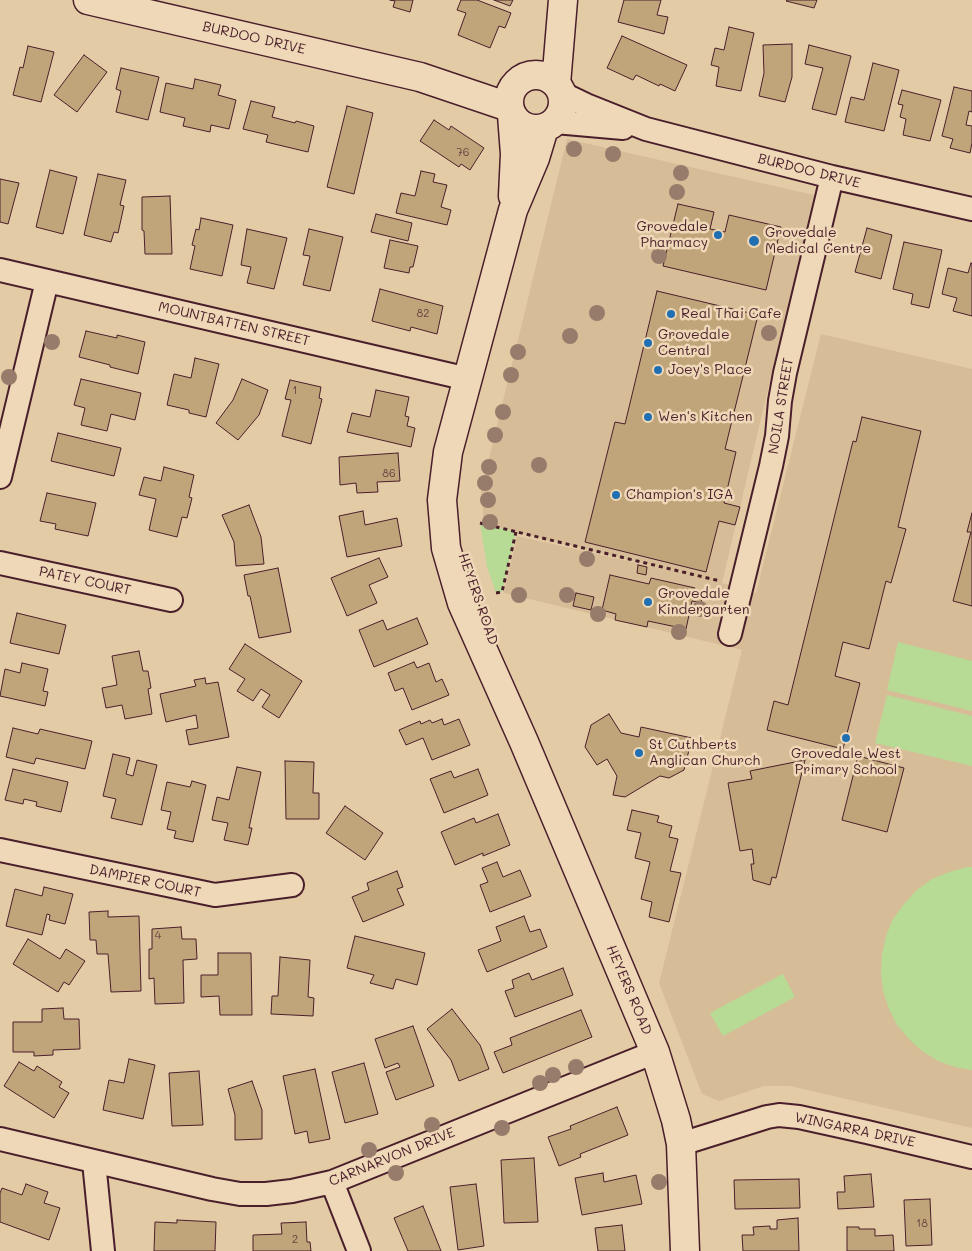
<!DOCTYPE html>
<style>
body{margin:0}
canvas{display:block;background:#e3cba6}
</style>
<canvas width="972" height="1251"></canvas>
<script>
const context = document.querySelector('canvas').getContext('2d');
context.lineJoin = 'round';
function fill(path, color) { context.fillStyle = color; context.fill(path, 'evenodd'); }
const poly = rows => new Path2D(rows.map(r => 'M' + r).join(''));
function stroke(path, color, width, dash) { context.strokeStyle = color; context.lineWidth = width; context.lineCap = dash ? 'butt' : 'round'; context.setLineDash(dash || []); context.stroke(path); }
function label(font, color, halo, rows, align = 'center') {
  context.font = font + ' Mali,sans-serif'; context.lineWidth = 5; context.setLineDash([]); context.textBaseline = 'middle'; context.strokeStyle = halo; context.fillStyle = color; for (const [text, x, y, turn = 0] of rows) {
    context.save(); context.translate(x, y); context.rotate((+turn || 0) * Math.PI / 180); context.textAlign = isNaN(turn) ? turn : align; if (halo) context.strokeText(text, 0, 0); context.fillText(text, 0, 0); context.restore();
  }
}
const built = poly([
 [567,139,814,195,722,583,756,593,821,334,972,369,972,1128,790,1086,764,1086,719,1101,702,1094,659,983,742,650,504,593,517,536,681,573,484,524,481,491]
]);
const green = poly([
 [480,523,516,532,502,592,496,593,487,567],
 [898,642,972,661,972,711,887,690],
 [887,695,972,716,972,766,875,743],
 [967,867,972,867,972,1070,955,1067,938,1061,922,1051,909,1039,897,1025,889,1009,883,991,881,973,882,954,886,936,893,919,904,904,917,890,932,879,949,872],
 [783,974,795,997,723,1036,710,1013]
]);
const building = poly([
 [390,0,413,0,410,12,393,7,395,1,390,0],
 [461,0,477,0,511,13,505,28,499,26,490,48,458,35,466,13,457,10,461,0],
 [494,0,513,0,510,6,494,0],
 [624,0,661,0,657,15,668,17,664,34,618,22,624,0],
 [787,0,817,0,814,8,786,1,787,0],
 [729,27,754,33,741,91,716,86,719,67,711,65,715,48,724,50,729,27],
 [622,36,687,65,675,91,660,84,659,86,636,75,633,80,607,68,622,36],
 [792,44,792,77,785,102,759,96,764,73,763,45,792,44],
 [809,45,851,56,836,115,812,109,823,68,805,64,809,45],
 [28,46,54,52,41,102,13,95,20,67,23,68,28,46],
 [84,55,107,72,77,112,54,95,84,55],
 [873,63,899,70,884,131,845,122,851,97,864,100,873,63],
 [121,68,159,77,148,120,116,112,121,91,116,89,121,68],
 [195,79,221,85,218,95,236,100,229,129,211,125,210,132,183,126,185,118,160,112,166,83,193,89,195,79],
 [954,87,972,91,972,112,969,111,966,125,972,126,972,143,970,153,950,148,953,139,942,136,954,87],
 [902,90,941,100,930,141,903,135,906,119,900,117,903,105,898,104,902,90],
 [251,101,275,107,272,117,295,123,296,121,314,126,308,152,266,142,268,135,243,129,251,101],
 [347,106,373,113,354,194,327,187,347,106],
 [434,120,449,130,451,126,484,148,470,170,461,164,459,167,420,141,434,120],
 [50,170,77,177,63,234,36,227,50,170],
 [421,171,435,174,433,182,447,185,441,207,451,210,447,225,396,213,401,193,415,196,421,171],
 [98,174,126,180,120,205,124,206,118,233,114,232,111,242,84,235,98,174],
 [0,179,19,183,8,224,0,222,0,179],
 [170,196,172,254,145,254,144,231,142,230,142,197,170,196],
 [678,204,714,212,710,229,725,232,729,215,781,227,766,290,663,266,678,204],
 [376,214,412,223,408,241,371,232,376,214],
 [201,218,233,225,222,276,190,269,195,246,192,245,196,229,199,230,201,218],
 [867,228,892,235,881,279,855,272,867,228],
 [247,229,287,238,274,289,247,283,251,267,241,265,247,229],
 [309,229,343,237,330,291,303,285,310,256,303,255,309,229],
 [390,240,418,246,413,267,410,267,409,273,384,268,390,240],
 [904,242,942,250,929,308,911,304,913,294,893,289,904,242],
 [971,263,972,264,972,316,953,311,957,298,942,294,948,268,968,273,971,263],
 [380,289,443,306,437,334,411,327,410,331,372,321,380,289],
 [657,291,758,315,725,449,736,452,724,503,740,507,735,525,719,521,706,572,585,542,615,422,625,424,657,291],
 [86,331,117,338,117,335,145,342,138,374,110,367,110,365,79,357,86,331],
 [195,358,219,364,206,417,189,413,189,410,167,405,174,374,191,378,195,358],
 [81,379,141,393,135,420,111,414,107,431,81,425,85,408,74,405,81,379],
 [242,379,268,390,259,415,238,440,216,423,233,400,242,379],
 [290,380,321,387,319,398,322,399,311,444,282,436,291,400,285,399,290,380],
 [376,390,409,397,405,416,409,417,407,426,415,428,411,447,347,432,352,413,370,417,376,390],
 [862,417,921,431,898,527,906,529,891,583,886,581,869,649,843,642,835,676,860,683,843,749,767,730,774,701,788,705,853,441,856,442,862,417],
 [58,433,121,448,114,476,51,461,58,433],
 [398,453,400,481,377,482,378,492,357,493,356,483,340,485,339,457,398,453],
 [164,467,194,475,189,497,192,498,187,518,182,517,177,537,149,530,156,499,139,495,144,477,161,481,164,467],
 [47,493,96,503,88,536,55,529,56,524,40,521,47,493],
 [249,505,261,537,264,564,236,566,234,542,222,515,249,505],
 [363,511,365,525,397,518,402,546,347,557,339,516,363,511],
 [972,513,972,606,953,601,971,532,967,532,972,513],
 [379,558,388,577,369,585,377,603,347,616,331,578,379,558],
 [638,565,647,567,646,575,637,573,638,565],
 [278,568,291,632,259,638,250,596,248,596,244,575,278,568],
 [610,575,649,584,651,578,695,588,695,590,703,592,701,603,692,601,686,629,648,621,647,627,615,620,616,614,602,610,610,575],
 [576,593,594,597,591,610,573,606,576,593],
 [17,613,66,625,59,654,10,643,17,613],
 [417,618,428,644,374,667,359,630,383,620,387,630,417,618],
 [245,644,302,681,279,718,262,707,270,695,261,689,253,701,237,691,245,679,229,669,245,644],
 [139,651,143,671,148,671,151,688,148,689,152,714,125,719,122,705,106,708,102,688,117,685,112,656,139,651],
 [414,662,417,668,429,663,436,682,442,679,449,695,412,710,403,688,395,691,388,673,414,662],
 [22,663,48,669,43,691,48,692,45,706,0,696,5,669,20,673,22,663],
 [205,678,206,684,218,682,229,737,189,745,186,730,198,728,196,715,166,722,160,694,196,686,194,680,205,678],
 [609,714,621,733,639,737,641,727,692,738,684,770,669,778,660,776,625,797,613,795,617,776,607,759,597,765,585,747,591,725,609,714],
 [442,719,444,725,459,719,470,745,432,760,423,738,406,745,399,730,420,721,421,724,430,720,432,723,442,719],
 [13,728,38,734,40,729,92,741,85,769,36,758,34,764,6,757,13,728],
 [113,754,130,758,126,774,133,776,137,760,157,765,142,825,111,818,116,799,103,796,113,754],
 [858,756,904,768,887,832,842,820,858,756],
 [805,760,776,878,772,877,770,885,753,880,751,864,754,864,752,849,740,851,728,783,752,779,750,771,805,760],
 [285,761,314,762,313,793,319,793,319,819,286,819,285,761],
 [237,767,261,772,249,828,252,828,248,845,224,840,228,823,212,820,217,797,229,800,237,767],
 [13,769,68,782,61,812,36,806,37,802,24,799,23,804,5,800,13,769],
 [478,769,488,795,444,813,430,779,451,771,454,778,478,769],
 [192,781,206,785,193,842,174,838,176,831,167,829,171,812,161,810,167,782,190,787,192,781],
 [345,806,383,833,365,860,326,833,345,806],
 [632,810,659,816,657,822,672,826,669,837,678,839,670,871,681,873,669,922,649,917,652,902,641,899,650,862,635,858,641,833,627,830,632,810],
 [498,814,510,845,483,856,483,853,455,865,441,832,474,818,476,823,498,814],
 [497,862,503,877,520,870,531,896,490,912,480,885,488,882,482,868,497,862],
 [397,871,403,887,397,889,404,905,363,922,352,897,369,890,367,883,397,871],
 [44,887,73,894,65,924,49,920,50,915,47,914,42,935,6,926,15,889,42,896,44,887],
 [108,911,108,917,139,916,141,991,111,992,108,954,97,954,96,940,90,940,89,912,108,911],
 [524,916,530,932,540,929,547,947,487,972,478,950,501,941,496,927,524,916],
 [181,927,182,939,196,939,197,959,183,960,184,1003,155,1004,154,978,149,979,149,949,152,949,152,929,181,927],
 [355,936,425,953,417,985,396,979,393,989,370,983,374,975,347,968,355,936],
 [28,939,60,959,66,949,85,961,69,985,64,982,58,992,13,964,28,939],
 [218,953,251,953,252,1015,220,1015,219,996,201,997,201,975,218,975,218,953],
 [280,957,310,960,308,997,314,998,313,1016,271,1014,272,996,278,996,280,957],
 [563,968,573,995,515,1017,505,991,514,988,512,980,529,973,532,980,563,968],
 [63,1008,64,1019,79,1019,80,1049,53,1050,53,1055,34,1056,34,1052,13,1052,13,1022,42,1022,42,1009,63,1008],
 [452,1009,480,1045,489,1069,459,1081,451,1060,427,1029,452,1009],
 [581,1010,592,1037,503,1073,494,1052,512,1045,510,1038,581,1010],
 [413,1026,434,1086,396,1100,386,1072,400,1067,398,1063,385,1068,375,1039,413,1026],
 [129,1059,155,1065,143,1119,103,1110,109,1080,124,1083,129,1059],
 [19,1062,34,1071,37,1066,62,1082,59,1087,69,1093,54,1118,4,1086,19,1062],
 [364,1063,378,1114,345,1123,332,1072,364,1063],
 [315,1069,330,1139,309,1143,307,1131,295,1134,283,1076,315,1069],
 [199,1071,203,1125,172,1126,169,1073,199,1071],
 [252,1081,262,1110,262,1139,235,1140,235,1115,228,1089,252,1081],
 [617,1107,628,1135,580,1154,581,1157,559,1166,548,1137,571,1129,570,1126,617,1107],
 [534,1158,538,1222,504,1223,501,1160,534,1158],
 [603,1173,604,1182,636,1175,642,1204,582,1215,575,1178,603,1173],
 [871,1174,874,1207,838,1209,837,1192,845,1192,844,1176,871,1174],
 [799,1179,800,1208,735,1209,734,1180,799,1179],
 [26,1184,48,1192,44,1203,60,1208,49,1240,0,1222,0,1193,2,1188,22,1195,26,1184],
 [476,1184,484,1246,458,1250,450,1187,476,1184],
 [930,1199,932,1245,906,1246,904,1200,930,1199],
 [423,1206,441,1251,408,1251,394,1218,423,1206],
 [798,1218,799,1251,743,1251,742,1235,754,1235,753,1227,770,1226,770,1229,777,1229,777,1220,798,1218],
 [177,1220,216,1222,215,1251,154,1251,155,1222,177,1223,177,1220],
 [306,1222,307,1242,310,1242,311,1251,253,1251,253,1235,282,1234,281,1223,306,1222],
 [622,1225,625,1251,598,1251,595,1228,622,1225],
 [847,1227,859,1227,859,1229,875,1229,875,1236,893,1235,894,1251,847,1251,847,1227]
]);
const path = poly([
 [480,523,720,581],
 [496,593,502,592,516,532]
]);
const street = poly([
 [561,93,586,105,646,129,832,177,972,209],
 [555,122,623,128],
 [0,270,468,379],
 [0,477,47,281],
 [0,563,171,600],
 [730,634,771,466,777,436,780,401,785,373,832,177],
 [0,850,215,895,292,885],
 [0,1139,212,1189,240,1194,266,1194,292,1191,332,1182,655,1052],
 [681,1144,767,1117,779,1115,799,1117,867,1132,972,1157],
 [94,1162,103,1251],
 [332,1182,359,1251]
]);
const secondary = poly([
 [88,0,420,77,509,107],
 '509 102a27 27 0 1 1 54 0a27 27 0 1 1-54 0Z',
 [556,84,563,0],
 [512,115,515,154,513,196],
 [544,128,535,158,513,210,448,452,442,500,446,548,462,603,524,742,655,1052,676,1120,681,1144,685,1251]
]);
const trees = [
 [574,149],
 [613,154],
 [681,173],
 [677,192],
 [659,256],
 [597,313],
 [769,333],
 [570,336],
 [52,342],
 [518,352],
 [511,375],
 [9,377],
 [503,412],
 [495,435],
 [539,465],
 [489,467],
 [485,483],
 [488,500],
 [490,522],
 [587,559],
 [519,595],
 [567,595],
 [700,609],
 [598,614],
 [679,632],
 [576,1067],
 [553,1075],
 [540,1083],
 [432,1125],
 [502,1128],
 [369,1150],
 [396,1173],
 [659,1182]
];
const markers = [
 [718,235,5,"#1f6fb2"],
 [754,241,6,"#1f6fb2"],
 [671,314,5,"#1f6fb2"],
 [648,343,5,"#1f6fb2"],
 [658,370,5,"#1f6fb2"],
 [648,417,5,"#1f6fb2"],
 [616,495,5,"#1f6fb2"],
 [648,602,5,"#1f6fb2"],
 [846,738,5,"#1f6fb2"],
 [639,753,5,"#1f6fb2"]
];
const numberNames = [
 ["76",463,153],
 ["82",423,314],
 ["1",295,391],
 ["86",389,474],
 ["4",158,936],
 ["18",922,1224],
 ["2",295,1240]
];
const streetNames = [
 ["BURDOO DRIVE",254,38,13],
 ["BURDOO DRIVE",809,171,14],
 ["MOUNTBATTEN STREET",234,324,13],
 ["NOILA STREET",781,406,-81],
 ["PATEY COURT",85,581,12],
 ["HEYERS ROAD",478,599,71],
 ["DAMPIER COURT",145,881,12],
 ["HEYERS ROAD",629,990,67],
 ["WINGARRA DRIVE",855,1130,12],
 ["CARNARVON DRIVE",392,1157,-22]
];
const poiNames = [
 ["Grovedale",708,227,"right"],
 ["Pharmacy",708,243,"right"],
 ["Grovedale",765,233],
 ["Medical Centre",765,249],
 ["Real Thai Cafe",681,314],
 ["Grovedale",658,335],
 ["Central",658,351],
 ["Joey's Place",668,370],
 ["Wen's Kitchen",658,417],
 ["Champion's IGA",626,495],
 ["Grovedale",658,594],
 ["Kindergarten",658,610],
 ["St Cuthberts",649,745],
 ["Anglican Church",649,761],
 ["Grovedale West",846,754,"center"],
 ["Primary School",846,770,"center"]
];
fill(built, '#d6bd97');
fill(green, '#b7db95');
fill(building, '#c1a57a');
stroke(building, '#4a1f2b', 1);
stroke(street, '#4a1f2b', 26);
stroke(secondary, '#4a1f2b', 31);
stroke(path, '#4a1f2b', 3, [4, 4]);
stroke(street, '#eed8b7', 22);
stroke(secondary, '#eed8b7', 28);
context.fillStyle = '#987c6b';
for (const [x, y] of trees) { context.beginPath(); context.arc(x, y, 8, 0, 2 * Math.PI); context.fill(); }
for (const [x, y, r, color] of markers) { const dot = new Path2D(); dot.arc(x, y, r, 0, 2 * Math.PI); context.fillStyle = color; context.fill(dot); stroke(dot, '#eed8b7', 2); }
label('11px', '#68403f', null, numberNames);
label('14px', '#4a1f2b', '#eed8b7', streetNames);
label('14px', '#4a1f2b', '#eed8b7', poiNames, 'left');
</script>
